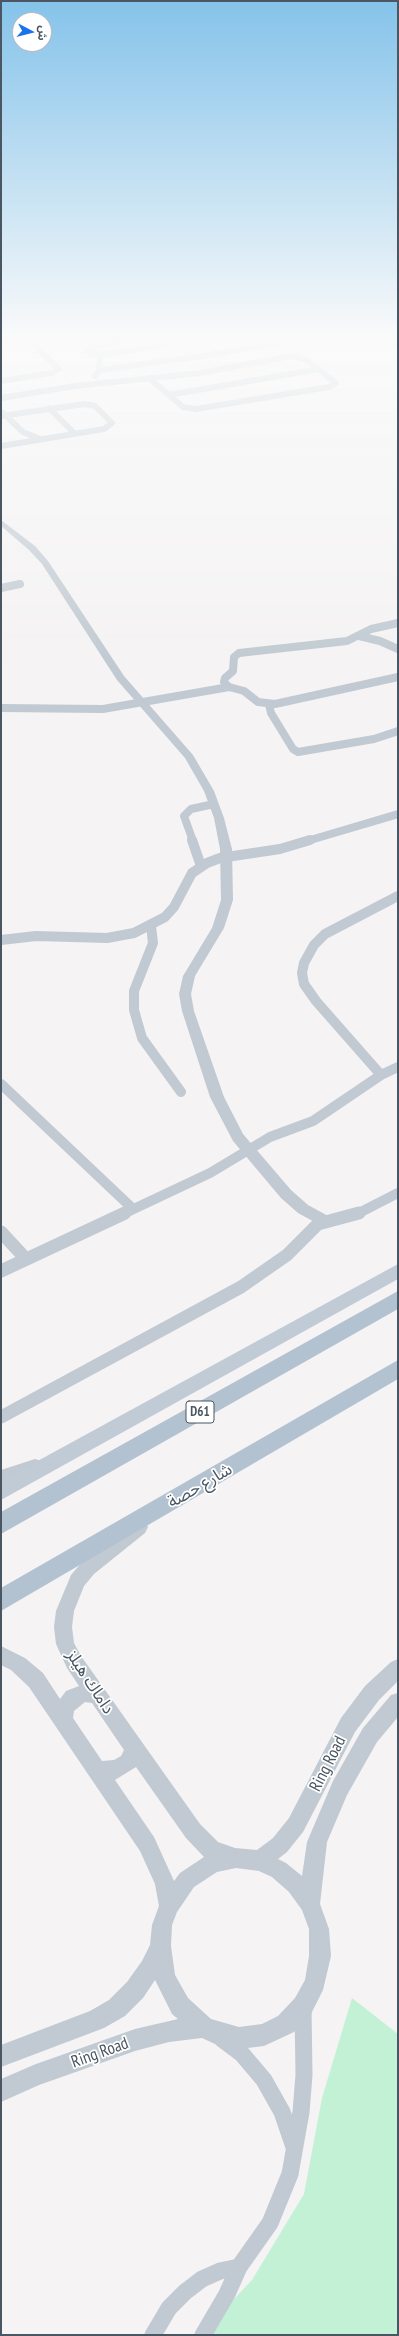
<!DOCTYPE html>
<meta charset="utf-8">
<style>
body{margin:0}
#map{position:relative;width:399px;height:2336px;overflow:hidden;background:#f5f3f3;font-family:"PT Sans Narrow","Noto Sans Arabic",sans-serif}
canvas{display:block}
.frame{position:absolute;inset:0;border:2px solid #4a5661;pointer-events:none}
.north{position:absolute;left:12px;top:12px;width:40px;height:40px;box-sizing:border-box;background:#fff;border:1px solid #b7bbc0;border-radius:50%;rotate:97deg;font-size:11px;font-weight:700;line-height:16px;text-align:center;color:#4a5661}
.north::after{content:'';display:block;margin:auto;width:14px;height:18px;background:#1a73e8;clip-path:polygon(50% 0,100% 100%,50% 72%,0 100%)}
</style>
<div id="map">
<canvas width="399" height="2336"></canvas>
<div class="frame"></div>
<div class="north">ش</div>
</div>
<script>
const context = document.querySelector('canvas').getContext('2d');
context.lineJoin = 'round';
function fill(path, color) { context.fillStyle = color; context.fill(path, 'evenodd'); }
const poly = rows => new Path2D(rows.map(r => 'M' + r).join(''));
function stroke(path, color, width, dash) { context.strokeStyle = color; context.lineWidth = width; context.lineCap = dash ? 'butt' : 'round'; context.setLineDash(dash || []); context.stroke(path); }
function label(font, color, halo, rows, align = 'center') {
  context.font = font + ' "PT Sans Narrow","Noto Sans Arabic",sans-serif'; context.lineWidth = 3.5; context.setLineDash([]); context.textBaseline = 'middle'; context.strokeStyle = halo; context.fillStyle = color; for (const [text, x, y, turn = 0] of rows) {
    context.save(); context.translate(x, y); context.rotate((+turn || 0) * Math.PI / 180); context.textAlign = isNaN(turn) ? turn : align; if (halo) context.strokeText(text, 0, 0); context.fillText(text, 0, 0); context.restore();
  }
}
const green = poly([
 [352,1998,398,2034,398,2335,200,2335,252,2280,304,2194,322,2098]
]);
const minorFar4 = poly([
 [175,336,185,341,214,336],
 [1,342,29,340,59,369,52,373,1,381],
 [105,354,91,354,87,350,97,345,158,336],
 [99,370,203,356,281,342,289,336],
 [95,376,99,370,100,357,103,355,171,343],
 [169,395,319,369],
 [1,398,75,386,200,373,292,356,305,359,336,383,329,387,196,409,183,407,150,379],
 [49,408,75,434],
 [3,413,23,432,40,439],
 [1,416,85,404,95,406,112,423,104,429,1,446]
]);
const minorFar3 = poly([
 [1,588,20,584],
 [398,623,371,629,347,641,239,653,234,657,233,671,225,678,224,682,229,687,244,691,258,702,275,704,398,677],
 [359,636,380,641,398,649],
 [269,704,271,713,293,749,298,752,374,739,398,731],
 [1,708,103,709,229,687],
 [193,841,184,816,191,809,214,804],
 [307,841,398,814]
]);
const minorFar2 = poly([
 [192,840,201,866],
 [151,926,153,943,134,991,134,1010,142,1038,181,1092],
 [1,940,36,936,107,938,134,933,165,917,174,907,192,873,207,863,220,858,280,849,310,840],
 [381,1075,316,1001,304,984,302,973,304,963,314,945,325,934,398,896],
 [1,1084,132,1208],
 [123,1214,210,1173,270,1137,313,1121,381,1075,398,1067],
 [357,1214,398,1193]
]);
const minorFar1 = poly([
 [1,1232,26,1259],
 [1,1271,125,1213],
 [1,1417,241,1287,287,1255,318,1224,359,1213]
]);
const minor = poly([
 [222,2039,242,2054,264,2080,282,2112,294,2147],
 [153,2335,169,2308,185,2292,202,2279,220,2271,239,2267],
 [203,2335,227,2294,239,2267,270,2223,290,2174,301,2112,304,2075,303,2008]
]);
const tertiary = poly([
 [376,336,384,336,398,346,398,351,376,336],
 [1,520,35,546,48,561,124,676,193,755,214,791,224,818,232,849,233,900,224,928,195,976,191,994,194,1011,224,1097,243,1134,291,1190,308,1205,330,1217,332,1221,330,1225,320,1225,298,1213,281,1198,233,1141,210,1097,182,1011,179,994,183,976,212,928,221,900,220,849,214,818,204,791,185,758,117,680,42,564,29,550,1,526,1,520],
 [35,1459,41,1461,43,1466,41,1471,1,1484,1,1470,35,1459],
 [139,1519,145,1521,148,1527,145,1533,94,1574,84,1586,74,1611,72,1627,74,1643,81,1656,200,1824,218,1842,235,1848,257,1850,273,1838,289,1818,341,1718,365,1686,391,1662,398,1659,398,1681,379,1700,355,1732,303,1832,287,1852,278,1859,286,1863,302,1876,307,1842,333,1781,363,1728,391,1695,398,1693,398,1717,377,1742,347,1795,327,1842,320,1904,329,1929,331,1956,323,1990,311,2014,294,2032,264,2046,239,2049,215,2044,202,2038,169,2042,135,2051,39,2085,1,2102,1,2079,36,2064,135,2029,178,2019,172,2014,155,1980,143,1998,125,2016,104,2028,1,2067,1,2045,90,2011,109,2000,127,1982,142,1961,150,1945,152,1925,159,1906,155,1884,140,1851,29,1687,11,1670,1,1665,1,1646,25,1658,43,1673,60,1699,66,1691,79,1686,67,1668,56,1644,54,1627,56,1611,71,1575,82,1562,133,1521,139,1519],
 [85,1702,92,1703,124,1750,121,1756,114,1760,102,1761,73,1718,74,1711,85,1702],
 [136,1767,186,1838,204,1857,180,1873,174,1881,154,1837,115,1780,136,1767],
 [236,1868,259,1871,272,1877,289,1892,302,1910,309,1929,309,1956,305,1980,295,1998,278,2016,262,2024,239,2027,211,2019,188,1998,175,1975,171,1946,172,1925,177,1912,194,1887,217,1872,236,1868]
]);
const secondary = poly([
 [398,1264,398,1279,1,1500,1,1481,398,1264]
]);
const primary = poly([
 [398,1291,398,1309,1,1534,1,1512,398,1291],
 [398,1360,398,1379,1,1611,1,1588,398,1360]
]);
const trunk = poly([
 [387,336,397,336,398,344,395,343,387,336]
]);
const shields = [
 [200,1412,28]
];
const shieldNames = [
 ["D61",200,1412]
];
const nearStreetnames = [
 ["شارع حصة",200,1486,-30],
 ["داماك هيلز",90,1682,57],
 ["Ring Road",328,1764,-63],
 ["Ring Road",100,2053,-20]
];
fill(green, '#c3f1d5');
stroke(minorFar4, '#c1cad2', 6);
stroke(minorFar3, '#c1cad2', 8);
stroke(minorFar2, '#c1cad2', 10);
stroke(minorFar1, '#c1cad2', 13);
stroke(minor, '#c1cad2', 17);
fill(tertiary, '#c1cad2');
fill(secondary, '#c1cbd6');
fill(primary, '#b3c2d1');
fill(trunk, '#9fb4c9');
const sky = context.createLinearGradient(0, 0, 0, 663);
sky.addColorStop(0, '#85c3ea');
sky.addColorStop(0.51, '#fafafa');
sky.addColorStop(1, '#fafafa00');
context.fillStyle = sky;
context.fillRect(0, 0, 399, 663);
for (const [x, y, w] of shields) { const box = new Path2D(); box.roundRect(x - w / 2, y - 11, w, 22, 3); context.fillStyle = '#fff'; context.fill(box); stroke(box, '#4a5661', 1); }
label('bold 13px', '#4a5661', null, shieldNames);
label('17px', '#4a5661', '#fff', nearStreetnames);
</script>
